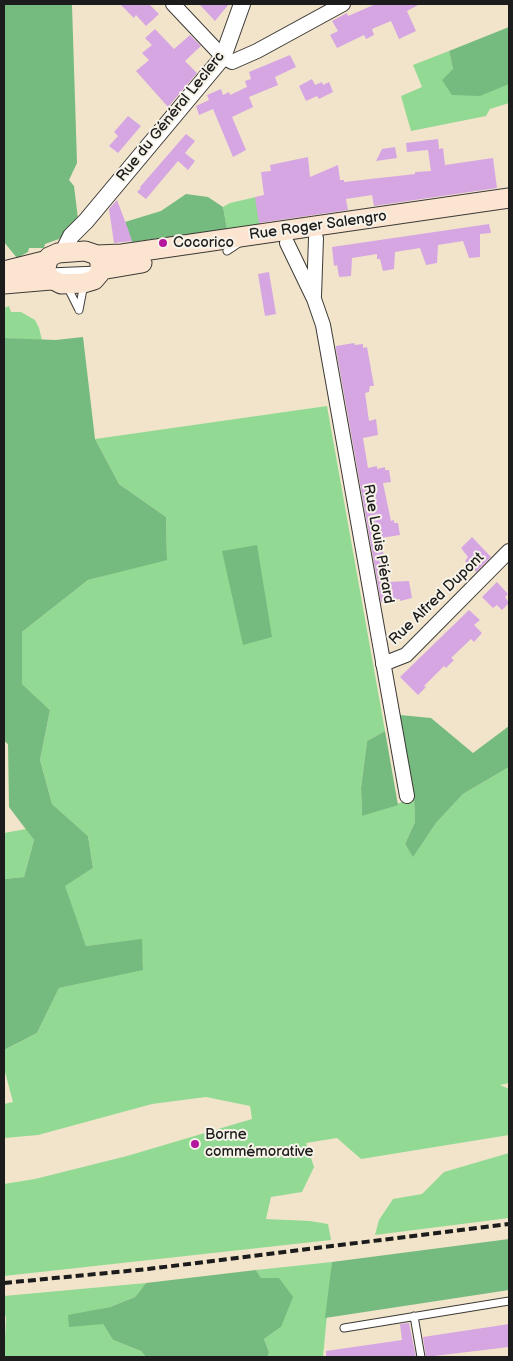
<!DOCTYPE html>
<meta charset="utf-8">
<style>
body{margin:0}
#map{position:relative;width:513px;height:1361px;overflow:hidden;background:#f1e4ca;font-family:"Balsamiq Sans",sans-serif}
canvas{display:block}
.frame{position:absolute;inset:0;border:5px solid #1c1c1c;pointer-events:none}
</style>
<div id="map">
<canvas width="513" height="1361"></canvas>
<div class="frame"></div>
</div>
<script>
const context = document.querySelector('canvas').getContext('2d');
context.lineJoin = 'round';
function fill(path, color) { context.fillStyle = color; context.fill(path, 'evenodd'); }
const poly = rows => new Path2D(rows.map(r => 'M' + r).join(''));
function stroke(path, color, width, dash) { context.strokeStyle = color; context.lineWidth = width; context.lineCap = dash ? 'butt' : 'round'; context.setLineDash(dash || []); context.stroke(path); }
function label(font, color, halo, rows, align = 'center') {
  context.font = font + ' "Balsamiq Sans",sans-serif'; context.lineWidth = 4; context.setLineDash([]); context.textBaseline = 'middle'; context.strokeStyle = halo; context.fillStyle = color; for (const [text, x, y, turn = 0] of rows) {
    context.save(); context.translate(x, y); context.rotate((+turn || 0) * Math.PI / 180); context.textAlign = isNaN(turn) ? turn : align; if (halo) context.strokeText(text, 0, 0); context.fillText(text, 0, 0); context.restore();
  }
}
const green = poly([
 [449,51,453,69,509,84,509,103,490,109,486,116,411,131,401,96,422,87,413,65],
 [256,197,260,224,227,229,223,207,230,203],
 [9,306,11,312,21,312,35,320,39,328,42,340,4,338,4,308],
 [327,406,385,731,367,741,361,788,362,816,414,798,415,822,405,844,413,856,436,823,463,794,509,767,509,1083,500,1085,509,1089,509,1135,361,1159,337,1138,306,1143,314,1167,302,1192,271,1197,266,1219,310,1221,328,1224,331,1240,4,1276,4,1184,35,1179,127,1156,252,1119,250,1106,206,1097,152,1104,38,1135,4,1138,4,1104,13,1102,4,1068,4,1050,37,1033,59,988,143,969,141,940,86,946,64,886,93,868,88,836,52,804,40,760,50,710,22,684,22,632,88,580,167,559,166,517,119,484,95,439],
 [26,829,34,840,24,877,4,879,4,833],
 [509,1153,509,1218,375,1235,379,1220,393,1199,422,1194,444,1172],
 [332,1262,323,1357,268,1357,269,1352,264,1339,281,1327,261,1278,256,1270],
 [146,1283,135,1297,110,1307,68,1316,103,1324,113,1340,141,1351,146,1357,4,1357,6,1317,4,1314,4,1296]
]);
const forest = poly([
 [4,4,72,5,77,163,69,180,74,186,78,219,59,239,45,244,44,248,29,248,28,252,17,258,4,242],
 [509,27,509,84,480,96,452,95,442,80,453,69,449,51],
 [186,194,208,197,223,207,227,229,132,242,125,222,161,211],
 [83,337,95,439,119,484,166,517,167,560,88,580,22,632,22,684,50,710,40,760,52,804,88,836,93,868,65,886,86,946,142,939,143,970,59,988,37,1033,4,1050,4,879,24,877,34,840,9,807,8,744,4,741,4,338,56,340],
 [257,545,272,637,243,645,222,551],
 [400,715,431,718,473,753,509,726,509,767,463,794,436,823,413,857,405,844,415,822,414,798],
 [385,731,398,805,362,816,361,788,367,741],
 [509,1239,509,1290,325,1318,332,1262],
 [256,1270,261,1278,279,1278,293,1297,281,1327,264,1339,269,1352,268,1357,146,1357,141,1351,113,1340,103,1324,69,1327,68,1315,110,1307,135,1297,146,1283]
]);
const building = poly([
 [120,4,149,4,159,14,146,26,136,15,134,18],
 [199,4,229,4,215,21],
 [376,4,420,4,407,11,416,31,399,39,391,21,372,29,374,35,366,39,364,35,337,48,330,35,338,31,332,21,347,13,348,16],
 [155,29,174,49,190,35,201,46,185,61,197,73,168,107,136,71,149,60,142,53,152,45,145,38],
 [290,55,296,67,275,77,278,85,249,97,253,107,232,117,246,150,233,157,213,109,199,115,196,106,209,100,207,95,221,89,223,95,229,92,230,95,247,87,245,81,251,79,249,72],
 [312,79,315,85,322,82,323,85,329,82,333,92,319,99,317,96,306,101,299,86],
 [128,116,141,126,118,153,109,146,118,136,114,132],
 [186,134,195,141,185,153,195,161,188,170,178,161,146,199,137,192,141,188,140,187],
 [438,139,439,149,443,148,445,165,493,158,497,188,374,206,372,195,346,199,348,210,259,223,255,197,264,195,261,172,271,171,270,165,308,157,310,177,338,165,340,180,344,180,344,182,415,174,415,172,431,171,428,150,407,152,406,143],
 [395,147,397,158,376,161,382,149],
 [117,200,128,229,132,241,114,243,109,209],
 [489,224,491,233,480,234,480,257,469,258,463,241,438,245,437,263,426,265,420,248,395,252,394,269,383,271,380,259,377,259,377,254,352,258,351,276,339,277,337,265,334,266,332,247],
 [269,272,276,314,265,316,258,274],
 [354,343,355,345,363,344,363,348,367,347,374,386,370,386,369,392,365,393,369,421,376,419,378,435,363,438,368,468,377,466,377,469,385,467,385,470,389,470,391,482,383,483,391,521,394,520,394,523,398,523,400,535,381,538,388,582,409,581,412,598,400,601,400,599,381,602,336,349,336,346],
 [472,537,491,557,476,572,465,561,468,557,461,548],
 [497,582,508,594,505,597,509,603,502,610,497,605,493,608,482,597],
 [469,610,480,620,474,625,482,633,474,642,471,639,451,658,454,660,446,668,444,666,424,686,426,687,418,695,400,677],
 [409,1323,416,1357,326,1357,326,1351,402,1340,400,1324],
 [509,1324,509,1347,426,1357,423,1337]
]);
const service = poly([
 [227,251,239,243],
 [49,272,98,270],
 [67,286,79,310],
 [79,310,84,284],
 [414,1316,421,1357],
 [344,1328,509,1301]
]);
const minor = poly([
 [173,4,223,57,232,62,257,51,343,4],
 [287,243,314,299,323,325,407,796],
 [314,296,316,238],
 [383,664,406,655,509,551]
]);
const tertiary = poly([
 [63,252,71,236,86,221,223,57,242,4]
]);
const secondary = poly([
 [85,251,97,255,100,262,100,273,94,280,84,283,61,284,48,277,46,267,49,257,58,253,85,251],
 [97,255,122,254,509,198],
 [101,270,142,263],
 [4,271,48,260],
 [4,284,51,280]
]);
const rail = poly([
 [4,1283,148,1269,509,1224]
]);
const markers = [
 [163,243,5,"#b5179e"],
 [195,1144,5,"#b5179e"]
];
const streetNames = [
 ["Rue du Général Leclerc",171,117,-51],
 ["Rue Roger Salengro",318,226,-8],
 ["Rue Louis Piérard",378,544,80],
 ["Rue Alfred Dupont",437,599,-44]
];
const poiNames = [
 ["Cocorico",173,243],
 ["Borne",205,1135],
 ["commémorative",205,1152]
];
fill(green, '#92da94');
fill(forest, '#75ba7e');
fill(building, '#d6a6e3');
stroke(service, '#3c3a36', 9);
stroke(minor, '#3c3a36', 16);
stroke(tertiary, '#3c3a36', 18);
stroke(secondary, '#3c3a36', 21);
stroke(service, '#fff', 7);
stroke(minor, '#fff', 14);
stroke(tertiary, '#fff', 16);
stroke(secondary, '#fce5d0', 19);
stroke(rail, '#1c1c1c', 4, [8, 4]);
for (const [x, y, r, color] of markers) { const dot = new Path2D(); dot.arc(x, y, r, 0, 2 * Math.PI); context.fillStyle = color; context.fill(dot); stroke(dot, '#f7f3e8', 2); }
label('15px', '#1c1c1c', '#f7f3e8', streetNames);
label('15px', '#1c1c1c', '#f7f3e8', poiNames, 'left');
</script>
